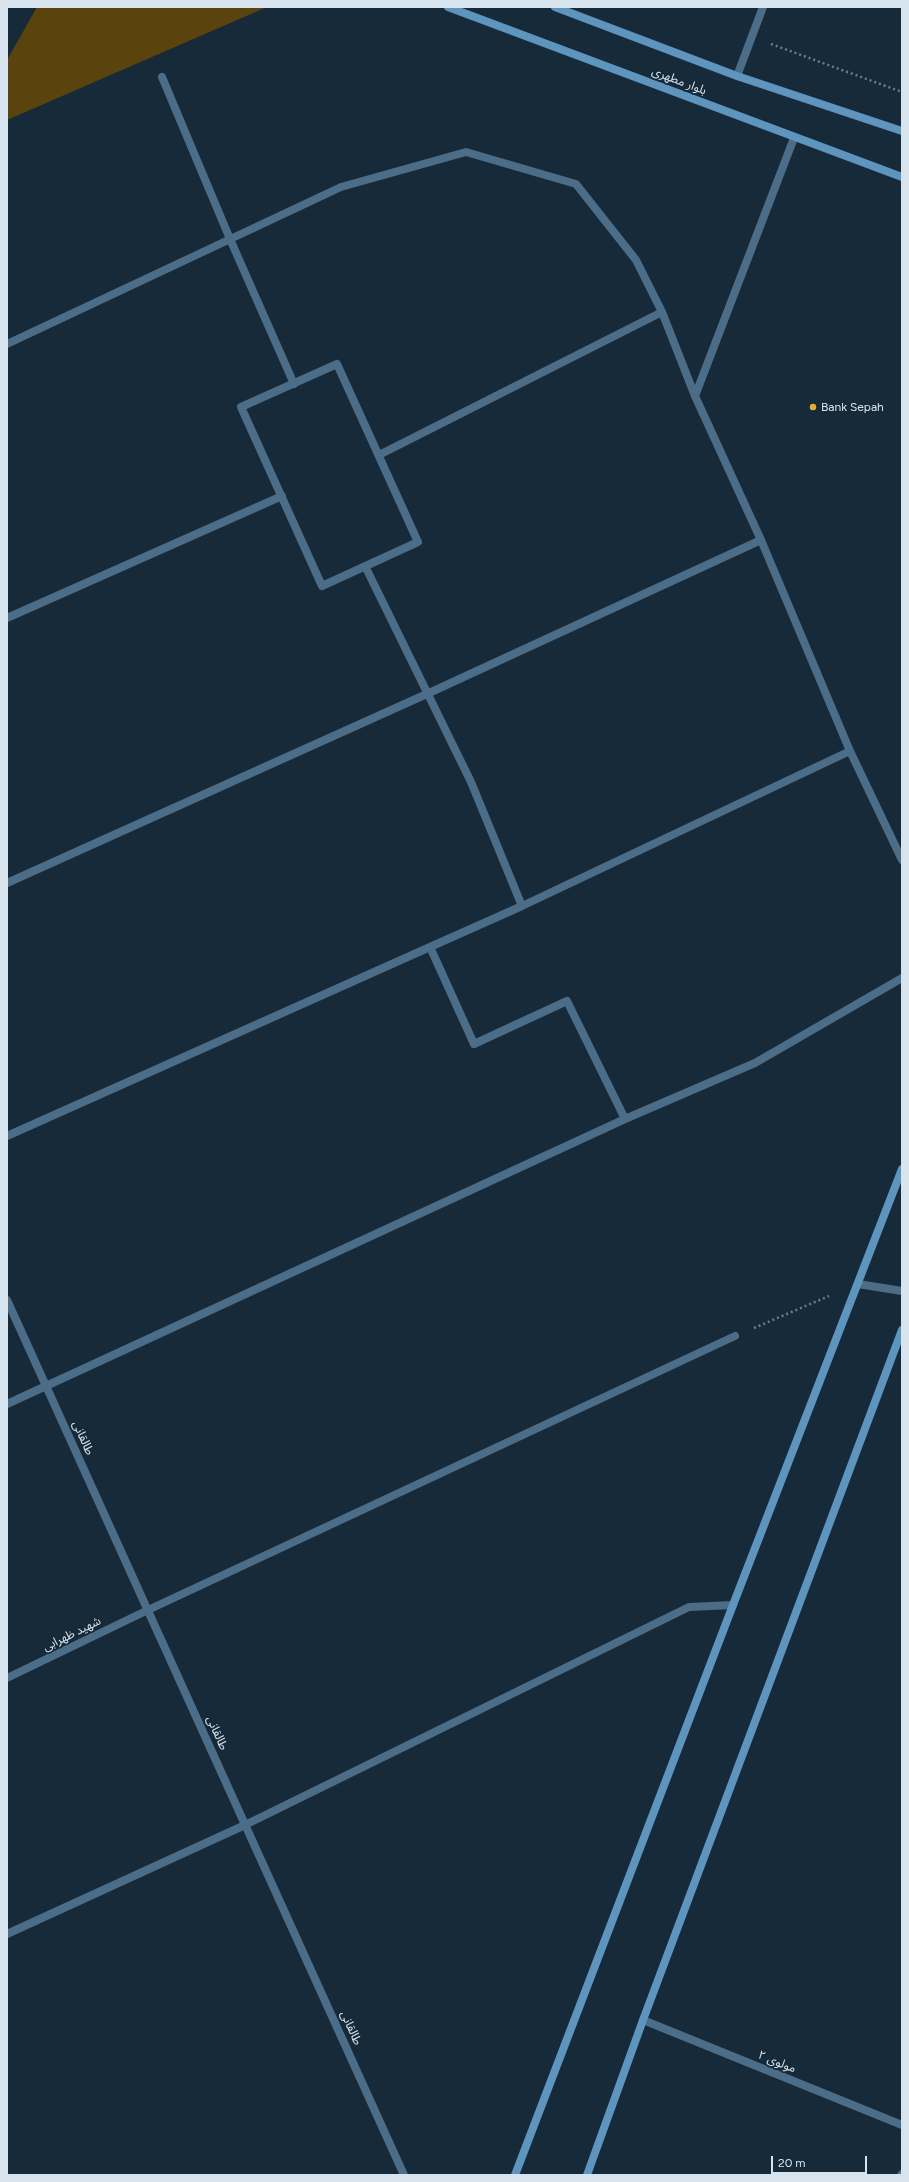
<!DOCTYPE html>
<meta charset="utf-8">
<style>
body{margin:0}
#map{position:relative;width:909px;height:2182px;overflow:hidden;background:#162a39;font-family:Figtree,sans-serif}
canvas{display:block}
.frame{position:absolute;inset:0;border:8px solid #d7e4ee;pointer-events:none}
.scale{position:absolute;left:771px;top:2156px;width:96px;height:18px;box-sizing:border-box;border:2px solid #d7e4ee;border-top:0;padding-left:5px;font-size:12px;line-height:14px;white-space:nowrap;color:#d7e4ee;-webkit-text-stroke:3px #162a39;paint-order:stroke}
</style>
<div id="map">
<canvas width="909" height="2182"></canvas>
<div class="frame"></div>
<div class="scale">20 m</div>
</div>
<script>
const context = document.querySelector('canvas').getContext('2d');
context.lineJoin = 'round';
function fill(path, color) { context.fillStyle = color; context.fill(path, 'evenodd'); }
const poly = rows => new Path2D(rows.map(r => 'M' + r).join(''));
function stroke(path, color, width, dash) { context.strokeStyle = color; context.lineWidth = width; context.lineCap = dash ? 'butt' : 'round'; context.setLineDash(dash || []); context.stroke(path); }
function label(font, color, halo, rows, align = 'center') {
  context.font = font + ' Figtree,"Noto Sans Arabic",sans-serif'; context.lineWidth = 3.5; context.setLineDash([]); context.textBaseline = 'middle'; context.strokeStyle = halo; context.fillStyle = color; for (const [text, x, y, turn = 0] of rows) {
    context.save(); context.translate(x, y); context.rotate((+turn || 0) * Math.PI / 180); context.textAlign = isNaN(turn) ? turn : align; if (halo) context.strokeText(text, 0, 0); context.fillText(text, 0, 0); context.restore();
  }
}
const green = poly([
 [37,7,267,7,7,120,7,60]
]);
const path = poly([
 [771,44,902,92],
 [754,1328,829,1296]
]);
const minor = poly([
 [737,76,763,7],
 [162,77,230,239,294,384],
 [7,344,341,187,466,152,576,184,636,260,662,312,695,396,761,540,850,751,902,860],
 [337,364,418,542,322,586,241,407,337,364],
 [695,396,794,138],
 [379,455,662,312],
 [365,566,471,782,522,906,430,947,474,1044,567,1001,625,1119],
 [7,618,282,496],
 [7,883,429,693,761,540],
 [522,906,850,751],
 [7,1136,430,947],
 [858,1284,902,1291],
 [7,1404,625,1119,755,1063,902,978],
 [7,1678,148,1610,735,1336],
 [7,1934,245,1825,689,1607,733,1605],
 [643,2020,902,2125],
 [901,2175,902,2174]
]);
const tertiary = poly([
 [7,1300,404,2175]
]);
const secondary = poly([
 [448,7,902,177],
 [555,7,737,76,902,131],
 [515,2175,733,1605,902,1169],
 [587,2175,643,2020,902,1330]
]);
const markers = [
 [813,407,4,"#e2af34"]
];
const streetNames = [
 ["بلوار مطهری",679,81,21],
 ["طالقانی",83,1438,66],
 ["شهید ظهرابی",72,1634,-26],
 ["طالقانی",217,1733,66],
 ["طالقانی",351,2028,66],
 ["مولوی ۲",777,2062,22]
];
const poiNames = [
 ["Bank Sepah",821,407]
];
fill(green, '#5a430d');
stroke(path, '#6e7e8b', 2.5, [2, 3]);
stroke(minor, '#4c6d88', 8);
stroke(tertiary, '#4c6d88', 8);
stroke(secondary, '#5e95bf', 8);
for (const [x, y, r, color] of markers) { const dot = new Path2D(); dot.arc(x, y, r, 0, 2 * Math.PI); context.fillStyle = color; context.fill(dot); stroke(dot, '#162a39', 1.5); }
label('12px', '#d7e4ee', '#162a39', streetNames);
label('12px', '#d7e4ee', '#162a39', poiNames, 'left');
</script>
